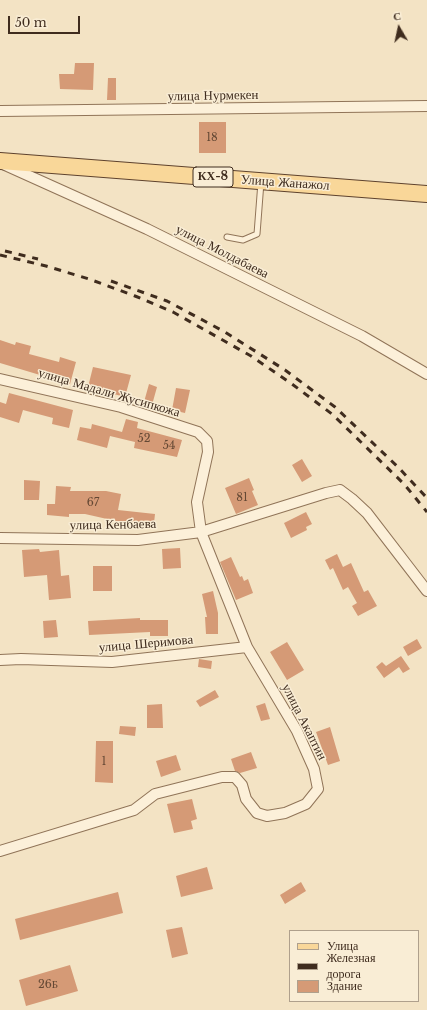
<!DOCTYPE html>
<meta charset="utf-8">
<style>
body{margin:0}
#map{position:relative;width:427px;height:1010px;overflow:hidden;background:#f3e3c4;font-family:"Libre Baskerville",serif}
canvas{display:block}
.legend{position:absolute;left:289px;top:930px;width:130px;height:72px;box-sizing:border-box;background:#f9edd5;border:1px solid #afa08c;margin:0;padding:5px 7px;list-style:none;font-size:12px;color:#3f2c1e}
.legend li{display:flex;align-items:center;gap:8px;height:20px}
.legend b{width:20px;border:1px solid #afa08c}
.north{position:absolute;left:379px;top:8px;width:40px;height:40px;-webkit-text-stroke:3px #f9edd5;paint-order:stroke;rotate:351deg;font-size:11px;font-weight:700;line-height:16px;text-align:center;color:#3f2c1e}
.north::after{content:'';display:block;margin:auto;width:14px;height:18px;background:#3f2c1e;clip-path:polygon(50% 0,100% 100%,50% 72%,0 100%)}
.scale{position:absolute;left:8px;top:16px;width:72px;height:18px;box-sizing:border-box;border:2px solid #3f2c1e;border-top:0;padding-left:5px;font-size:12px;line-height:14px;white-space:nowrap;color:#3f2c1e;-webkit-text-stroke:3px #f9edd5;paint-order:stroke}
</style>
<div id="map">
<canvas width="427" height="1010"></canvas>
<ul class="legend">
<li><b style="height:5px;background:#f9d799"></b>Улица</li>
<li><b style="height:5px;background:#3f2c1e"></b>Железная дорога</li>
<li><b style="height:11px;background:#d59a76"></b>Здание</li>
</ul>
<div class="north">С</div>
<div class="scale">50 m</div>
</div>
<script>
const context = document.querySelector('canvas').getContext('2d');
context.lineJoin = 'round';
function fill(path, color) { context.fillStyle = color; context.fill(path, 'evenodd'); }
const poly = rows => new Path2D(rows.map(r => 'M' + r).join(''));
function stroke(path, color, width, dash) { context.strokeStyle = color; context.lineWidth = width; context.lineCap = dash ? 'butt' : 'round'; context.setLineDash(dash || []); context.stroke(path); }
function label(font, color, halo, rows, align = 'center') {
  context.font = font + ' "Libre Baskerville",serif'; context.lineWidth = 3; context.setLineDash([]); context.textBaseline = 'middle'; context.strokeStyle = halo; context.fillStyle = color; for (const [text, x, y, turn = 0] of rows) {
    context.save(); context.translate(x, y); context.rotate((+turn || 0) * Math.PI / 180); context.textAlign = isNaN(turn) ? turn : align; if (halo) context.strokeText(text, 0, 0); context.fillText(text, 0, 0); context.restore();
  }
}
const building = poly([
 [75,63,94,63,93,90,60,89,59,74,74,74],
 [108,78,116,78,116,100,107,100],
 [199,122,226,122,226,153,199,153],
 [0,340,15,345,16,342,31,346,29,354,59,362,60,357,76,362,70,384,0,363],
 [93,367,131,375,125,397,88,387],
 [149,384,157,387,152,405,144,402],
 [176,388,190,390,185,413,172,410],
 [9,393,73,410,69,428,52,424,53,418,23,410,19,423,0,417,0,402,6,404],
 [126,419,138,422,137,428,182,440,177,457,134,448,135,442,110,436,107,448,77,440,80,427,91,429,92,424,122,432],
 [302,459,312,476,302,482,292,465],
 [249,478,254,490,252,491,258,505,236,514,225,488],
 [24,480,40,481,39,500,24,500],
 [56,486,71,487,70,491,106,491,121,494,118,510,155,514,154,523,116,521,85,514,69,514,69,517,47,515,47,504,55,504],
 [306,512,312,524,306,527,307,530,291,538,284,523],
 [180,548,181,568,163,569,162,549],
 [39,549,40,552,59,550,61,576,69,575,71,598,49,600,47,575,24,577,22,550],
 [337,554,343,567,351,563,364,592,368,590,377,606,358,616,352,606,357,603,348,587,343,590,333,568,330,570,325,560],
 [231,557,240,577,242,576,244,581,248,579,253,593,236,600,220,562],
 [93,566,112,566,112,591,93,591],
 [213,591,218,613,218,634,206,634,205,617,207,617,202,594],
 [140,618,140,620,168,620,168,636,150,636,150,632,89,635,88,621],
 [56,620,58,637,44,638,43,621],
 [417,639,422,648,408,656,403,647],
 [287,642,304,670,287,680,270,652],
 [401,656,410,669,403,673,399,667,384,678,376,667,382,662,386,666],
 [199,659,212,661,211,669,198,667],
 [215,690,219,697,200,707,196,701],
 [265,703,270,719,261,721,256,706],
 [162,704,163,728,147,728,147,705],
 [120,726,136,727,135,736,119,734],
 [330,727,340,761,328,765,316,732],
 [96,741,113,741,113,783,95,782],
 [251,752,257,768,240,773,235,771,231,759],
 [176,755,181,770,161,777,156,761],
 [192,799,197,819,191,821,193,829,174,833,167,804],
 [207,867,213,889,181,897,176,876],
 [301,882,306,891,285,904,280,895],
 [118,892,123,913,20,940,15,919],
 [182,927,188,954,172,958,166,930],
 [70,965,78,991,26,1006,19,980]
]);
const lane = poly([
 [227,237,243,240,257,234,261,182]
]);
const street = poly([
 [0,111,427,106],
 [5,165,147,229,362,336,427,374],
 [0,379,121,407,198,432,207,441,208,452,197,502,201,532,247,647,297,731,314,769,318,789,306,804,285,813,267,816,257,813,246,799,242,785,235,777,222,777,155,794,134,810,0,851],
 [0,538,138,540,201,532,326,493,340,490,352,499,367,513,427,591],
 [0,660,21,659,112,662,247,647]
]);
const primary = poly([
 [0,161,427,194]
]);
const rail = poly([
 [5,251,38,259],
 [0,255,46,266,89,279,135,296,173,312,251,356,292,384,332,414,404,484,427,512],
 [111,281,167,301,225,332,285,370,335,407,398,467,427,498]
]);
const numberNames = [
 ["18",212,138],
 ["52",144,439],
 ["54",169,446],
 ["81",242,498],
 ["67",93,503],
 ["1",104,762],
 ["26Б",48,985]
];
const shields = [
 [213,177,40]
];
const shieldNames = [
 ["КХ-8",213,177]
];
const streetNames = [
 ["улица Нурмекен",213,96,-1],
 ["Улица Жанажол",285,183,4],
 ["улица Молдабаева",222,252,27],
 ["улица Мадали Жусипкожа",109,393,16],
 ["улица Кенбаева",113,525,-1],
 ["улица Шеримова",146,644,-5],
 ["улица Акаптин",304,722,63]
];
fill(building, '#d59a76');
stroke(lane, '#907458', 7);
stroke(street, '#907458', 12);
stroke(primary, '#5e422d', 18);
stroke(lane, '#fcf0d9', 5);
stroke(street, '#fcf0d9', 10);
stroke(primary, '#f9d799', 16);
stroke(rail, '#3f2c1e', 3, [7, 7]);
label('11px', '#644834', null, numberNames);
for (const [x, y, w] of shields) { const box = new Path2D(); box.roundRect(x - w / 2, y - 10, w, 20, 3); context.fillStyle = '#f9edd5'; context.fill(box); stroke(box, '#3f2c1e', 1); }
label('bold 12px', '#3f2c1e', null, shieldNames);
label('13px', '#3f2c1e', '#f9edd5', streetNames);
</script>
